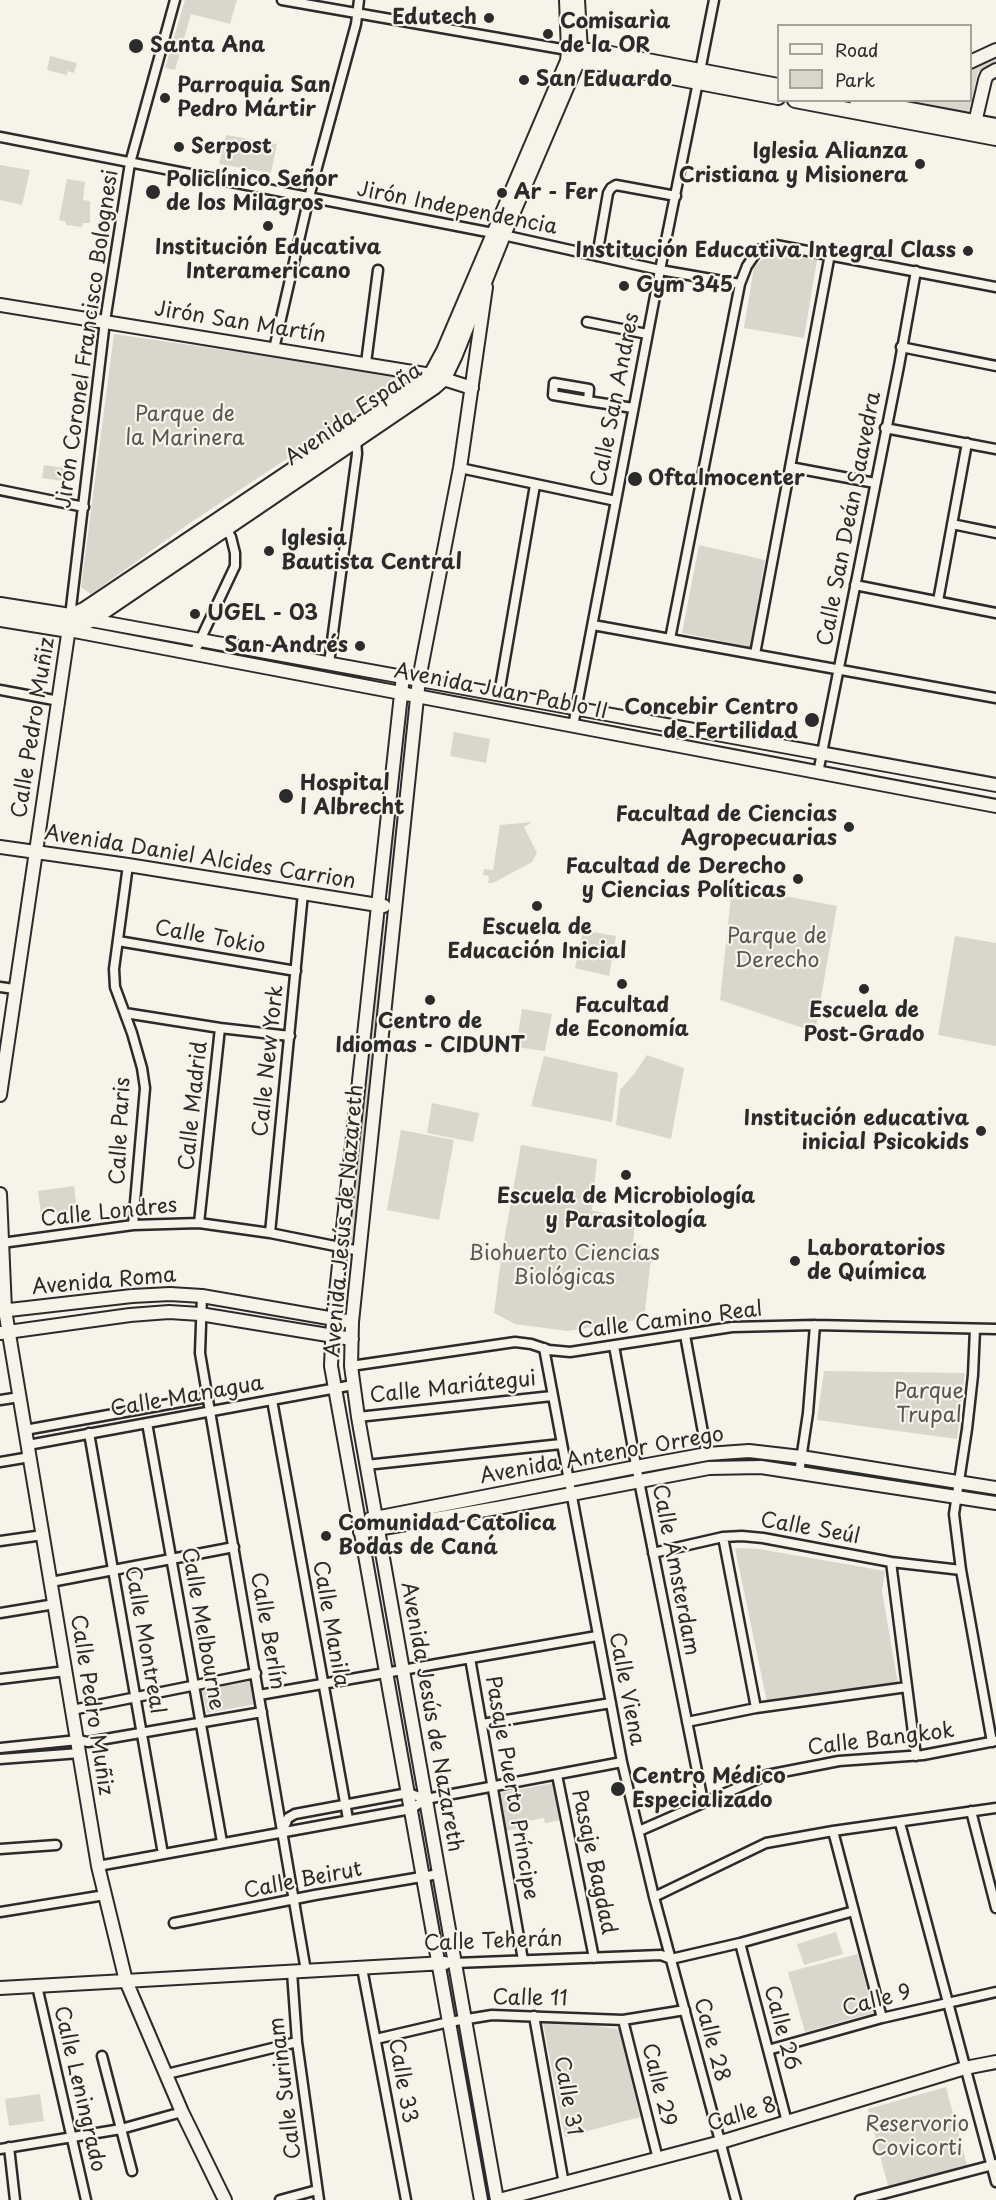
<!DOCTYPE html>
<meta charset="utf-8">
<style>
body{margin:0}
#map{position:relative;width:996px;height:2200px;overflow:hidden;background:#f7f3e8;font-family:"Playpen Sans",sans-serif}
canvas{display:block}
.legend{position:absolute;left:777px;top:24px;width:195px;height:78px;box-sizing:border-box;background:#f7f3e8;border:2px solid #a5a39c;margin:0;padding:8px 10px;list-style:none;font-size:18px;color:#2b2b2b}
.legend li{display:flex;align-items:center;gap:12px;height:30px}
.legend b{width:30px;border:2px solid #a5a39c}
</style>
<div id="map">
<canvas width="996" height="2200"></canvas>
<ul class="legend">
<li><b style="height:8px;background:#f7f3e8"></b>Road</li>
<li><b style="height:16px;background:#dad6cc"></b>Park</li>
</ul>
</div>
<script>
const context = document.querySelector('canvas').getContext('2d');
context.lineJoin = 'round';
function fill(path, color) { context.fillStyle = color; context.fill(path, 'evenodd'); }
const poly = rows => new Path2D(rows.map(r => 'M' + r).join(''));
function stroke(path, color, width, dash) { context.strokeStyle = color; context.lineWidth = width; context.lineCap = dash ? 'butt' : 'round'; context.setLineDash(dash || []); context.stroke(path); }
function label(font, color, halo, rows, align = 'center') {
  context.font = font + ' "Playpen Sans",sans-serif'; context.lineWidth = 4.5; context.setLineDash([]); context.textBaseline = 'middle'; context.strokeStyle = halo; context.fillStyle = color; for (const [text, x, y, turn = 0] of rows) {
    context.save(); context.translate(x, y); context.rotate((+turn || 0) * Math.PI / 180); context.textAlign = isNaN(turn) ? turn : align; if (halo) context.strokeText(text, 0, 0); context.fillText(text, 0, 0); context.restore();
  }
}
const green = poly([
 [185,0,237,0,230,24,191,14,175,70,165,68],
 [50,56,77,63,74,73,68,71,67,75,47,70],
 [996,57,996,64,978,72,970,109,966,112,908,101,970,100,971,69],
 [226,135,277,144,271,173,219,164],
 [0,165,30,170,22,205,0,200],
 [67,179,85,182,83,200,90,201,90,223,83,223,82,227,66,225,66,222,59,220],
 [770,252,817,260,804,338,744,328,754,267],
 [114,334,410,377,187,525,91,594,81,587],
 [44,465,64,468,62,481,42,478],
 [699,545,765,560,750,647,682,633],
 [454,732,490,739,486,763,450,756],
 [391,802,397,803,389,894,382,892],
 [532,822,524,827,537,853,532,862,493,883,488,883,489,876,483,875,484,869,493,870,500,825],
 [732,886,837,906,815,1032,720,1000],
 [378,919,385,920,357,1241,350,1240],
 [583,930,616,936,609,976,575,968],
 [955,936,996,943,996,1046,938,1035],
 [522,1009,552,1014,545,1051,516,1047],
 [647,1055,684,1068,671,1139,616,1125,620,1090,634,1074],
 [544,1056,618,1073,612,1122,531,1106],
 [432,1103,479,1113,473,1142,427,1133],
 [401,1130,454,1140,439,1220,387,1210],
 [521,1145,597,1159,592,1210,635,1222,633,1243,652,1250,644,1319,567,1331,515,1324,494,1313,502,1252],
 [74,1186,77,1210,41,1215,38,1191],
 [824,1371,965,1373,957,1439,817,1420],
 [735,1548,759,1549,885,1571,882,1591,898,1684,767,1702],
 [252,1681,256,1704,207,1713,202,1690],
 [554,1783,561,1820,545,1823,544,1818,521,1822,522,1828,506,1831,499,1793],
 [836,1932,843,1954,804,1965,797,1944],
 [858,1954,873,2013,805,2032,788,1972],
 [542,2018,619,2029,640,2117,565,2137],
 [946,2087,967,2165,888,2186,868,2109],
 [40,2094,44,2121,9,2126,5,2099]
]);
const street = poly([
 [282,0,573,51],
 [700,71,714,0],
 [0,137,503,235,660,270,740,284],
 [597,256,608,193,611,188,616,185,676,196],
 [587,322,647,334],
 [901,347,996,366],
 [274,349,309,197,356,24,359,0],
 [366,363,378,270],
 [588,401,589,389,554,383,553,395,588,401,633,408],
 [885,428,996,449],
 [790,467,875,483],
 [460,468,616,501],
 [0,490,84,507],
 [952,524,996,533],
 [855,585,996,613],
 [938,601,967,443],
 [70,616,105,321,130,163,175,0],
 [593,625,996,698],
 [670,639,740,284,747,266,758,250,776,245,996,287],
 [194,653,235,566,235,553,231,537,224,525],
 [755,654,830,254],
 [329,663,357,454,356,439],
 [0,690,59,701],
 [499,694,535,485],
 [573,726,660,270,698,82],
 [818,773,899,366,916,271],
 [128,865,114,969,115,987,132,1033,142,1068,145,1088,133,1225],
 [118,941,296,971],
 [0,987,14,989],
 [125,1013,220,1028,290,1036],
 [199,1223,220,1028],
 [270,1233,303,893],
 [2,1243,133,1225,199,1223,270,1233,360,1251],
 [202,1296,200,1353,306,1971],
 [975,1329,973,1375,967,1429,954,1514,961,1570,992,1742],
 [685,1335,707,1454],
 [614,1346,639,1481,703,1801],
 [544,1348,622,1762,654,1897,736,2200],
 [351,1366,515,1342,531,1344,549,1350,570,1352,732,1327,815,1325,996,1329],
 [0,1400,20,1397],
 [272,1400,348,1819],
 [358,1417,552,1396],
 [147,1423,222,1842],
 [25,1430,208,1397],
 [89,1433,163,1854],
 [28,1445,353,1385],
 [0,1462,30,1457],
 [366,1465,561,1444],
 [799,1473,808,1413,815,1325],
 [723,1537,756,1708],
 [0,1541,43,1535],
 [653,1553,723,1537,742,1536,763,1538,891,1562,961,1570],
 [891,1562,916,1756],
 [51,1582,234,1547],
 [0,1613,55,1604],
 [470,1658,523,1960],
 [0,1679,66,1671],
 [259,1695,597,1636],
 [72,1710,256,1673],
 [687,1722,756,1708,907,1687],
 [482,1724,611,1703],
 [0,1748,78,1740,88,1742,262,1712],
 [0,1759,80,1753],
 [557,1775,594,1958],
 [971,1811,996,1908],
 [900,1823,996,2182],
 [283,1830,288,1818,295,1814,408,1793,426,1799],
 [639,1831,767,1775,839,1761,923,1755,996,1741],
 [833,1831,882,2018],
 [0,1849,56,1845],
 [98,1866,411,1809,426,1799,622,1762],
 [654,1897,766,1843,833,1831,996,1808],
 [0,1912,105,1895],
 [174,1923,315,1895,439,1874],
 [740,1943,787,2122],
 [455,1963,661,1955,671,1959,740,1943,854,1911],
 [362,1968,406,2200],
 [292,1972,297,2042,319,2200],
 [37,1986,86,2200],
 [534,2016,564,2184],
 [623,2020,658,2159],
 [376,2039,449,2022,492,2015,623,2020,685,2010],
 [768,2050,882,2018,996,1992],
 [102,2056,132,2171],
 [167,2074,297,2042],
 [9,2147,15,2200],
 [0,2149,121,2129,182,2112],
 [280,2200,317,2190],
 [860,2200,996,2164]
]);
const secondary = poly([
 [970,62,996,50],
 [973,131,985,80,987,75,996,70],
 [486,287,460,468,419,679,352,1322,351,1366,358,1417,497,2200],
 [0,305,431,375,472,388],
 [85,619,996,785],
 [69,630,996,806],
 [403,676,333,1320,331,1366,481,2200],
 [0,847,128,865,384,906],
 [0,1095,70,621],
 [0,1194,5,1310,98,1866,126,1981,182,2112,225,2200],
 [0,1311,132,1296,170,1294,202,1296,352,1322],
 [0,1333,130,1315,169,1312,200,1314,352,1339],
 [370,1519,636,1467,707,1454,749,1451,801,1457,996,1488],
 [360,1532,503,1507,709,1468,761,1467,996,1503],
 [0,1988,445,1963],
 [499,2200,721,2142,965,2068,996,2062]
]);
const primary = poly([
 [580,51,595,51,778,86],
 [577,62,593,62,778,97],
 [795,100,996,138],
 [857,100,996,126],
 [0,605,70,616,84,610,355,428,431,375,444,351,568,61,569,51,567,0],
 [0,619,69,630,91,620,434,387,444,378,455,355,503,235,577,62,580,51,577,0]
]);
const markers = [
 [489,18,6,"#2b2b2b"],
 [548,34,6,"#2b2b2b"],
 [136,46,8,"#2b2b2b"],
 [524,80,6,"#2b2b2b"],
 [165,98,6,"#2b2b2b"],
 [179,147,6,"#2b2b2b"],
 [920,164,6,"#2b2b2b"],
 [153,192,8,"#2b2b2b"],
 [502,193,6,"#2b2b2b"],
 [268,226,6,"#2b2b2b"],
 [968,251,6,"#2b2b2b"],
 [624,286,6,"#2b2b2b"],
 [635,479,8,"#2b2b2b"],
 [269,551,6,"#2b2b2b"],
 [195,614,6,"#2b2b2b"],
 [360,646,6,"#2b2b2b"],
 [812,720,8,"#2b2b2b"],
 [286,796,8,"#2b2b2b"],
 [849,827,6,"#2b2b2b"],
 [798,879,6,"#2b2b2b"],
 [537,906,6,"#2b2b2b"],
 [622,984,6,"#2b2b2b"],
 [864,989,6,"#2b2b2b"],
 [430,1000,6,"#2b2b2b"],
 [981,1131,6,"#2b2b2b"],
 [626,1175,6,"#2b2b2b"],
 [795,1261,6,"#2b2b2b"],
 [326,1536,6,"#2b2b2b"],
 [618,1789,8,"#2b2b2b"]
];
const poiNames = [
 ["Edutech",477,18,"right"],
 ["Comisarìa",560,22],
 ["de la OR",560,46],
 ["Santa Ana",150,46],
 ["San Eduardo",536,80],
 ["Parroquia San",177,86],
 ["Pedro Mártir",177,110],
 ["Serpost",191,147],
 ["Iglesia Alianza",908,152,"right"],
 ["Cristiana y Misionera",908,176,"right"],
 ["Policlínico Señor",166,180],
 ["de los Milagros",166,204],
 ["Ar - Fer",514,193],
 ["Institución Educativa",268,248,"center"],
 ["Interamericano",268,272,"center"],
 ["Institución Educativa Integral Class",956,251,"right"],
 ["Gym 345",636,286],
 ["Oftalmocenter",648,479],
 ["Iglesia",281,539],
 ["Bautista Central",281,563],
 ["UGEL - 03",207,614],
 ["San Andrés",348,646,"right"],
 ["Concebir Centro",798,708,"right"],
 ["de Fertilidad",798,732,"right"],
 ["Hospital",300,784],
 ["I Albrecht",300,808],
 ["Facultad de Ciencias",837,815,"right"],
 ["Agropecuarias",837,839,"right"],
 ["Facultad de Derecho",786,867,"right"],
 ["y Ciencias Políticas",786,891,"right"],
 ["Escuela de",537,928,"center"],
 ["Educación Inicial",537,952,"center"],
 ["Facultad",622,1006,"center"],
 ["de Economía",622,1030,"center"],
 ["Escuela de",864,1011,"center"],
 ["Post-Grado",864,1035,"center"],
 ["Centro de",430,1022,"center"],
 ["Idiomas - CIDUNT",430,1046,"center"],
 ["Institución educativa",969,1119,"right"],
 ["inicial Psicokids",969,1143,"right"],
 ["Escuela de Microbiología",626,1197,"center"],
 ["y Parasitología",626,1221,"center"],
 ["Laboratorios",807,1249],
 ["de Química",807,1273],
 ["Comunidad Catolica",338,1524],
 ["Bodas de Caná",338,1548],
 ["Centro Médico",632,1777],
 ["Especializado",632,1801]
];
const streetNames = [
 ["Jirón Independencia",457,209,11],
 ["Jirón San Martín",240,323,9],
 ["Jirón Coronel Francisco Bolognesi",88,339,-82],
 ["Calle San Andres",616,400,-79],
 ["Avenida España",354,415,-35],
 ["Calle San Deán Saavedra",850,519,-79],
 ["Avenida Juan Pablo II",501,692,11],
 ["Calle Pedro Muñiz",34,728,-81],
 ["Avenida Daniel Alcides Carrion",200,858,9],
 ["Calle Tokio",210,938,10],
 ["Calle New York",269,1061,-84],
 ["Calle Madrid",194,1106,-84],
 ["Calle Paris",121,1131,-87],
 ["Calle Londres",109,1213,-6],
 ["Avenida Jesús de Nazareth",345,1221,-85],
 ["Avenida Roma",104,1282,-5],
 ["Calle Camino Real",670,1321,-7],
 ["Calle Mariátegui",453,1388,-6],
 ["Calle Managua",187,1397,-10],
 ["Avenida Antenor Orrego",602,1456,-10],
 ["Calle Seúl",810,1529,10],
 ["Calle Ámsterdam",675,1570,79],
 ["Calle Manila",330,1624,80],
 ["Calle Melbourne",202,1629,80],
 ["Calle Berlín",267,1631,80],
 ["Calle Montreal",144,1640,80],
 ["Calle Viena",626,1689,79],
 ["Calle Pedro Muñiz",91,1705,81],
 ["Avenida Jesús de Nazareth",431,1717,80],
 ["Calle Bangkok",881,1740,-7],
 ["Pasaje Puerto Príncipe",511,1788,80],
 ["Pasaje Bagdad",593,1862,78],
 ["Calle Beirut",303,1881,-11],
 ["Calle Teherán",493,1942,-2],
 ["Calle 11",530,1999,1],
 ["Calle 9",877,2001,-15],
 ["Calle 26",781,2028,75],
 ["Calle 28",711,2040,75],
 ["Calle 33",402,2081,80],
 ["Calle 29",658,2085,76],
 ["Calle Surinam",286,2088,-97],
 ["Calle Leningrado",79,2089,77],
 ["Calle 31",567,2096,80],
 ["Calle 8",742,2115,-17]
];
const parkNames = [
 ["Parque de",185,415],
 ["la Marinera",185,439],
 ["Parque de",777,937],
 ["Derecho",777,961],
 ["Biohuerto Ciencias",564,1254],
 ["Biológicas",564,1278],
 ["Parque",929,1392],
 ["Trupal",929,1416],
 ["Reservorio",917,2125],
 ["Covicorti",917,2149]
];
fill(green, '#dad6cc');
stroke(street, '#2b2b2b', 13);
stroke(secondary, '#2b2b2b', 16);
stroke(primary, '#2b2b2b', 18);
stroke(street, '#f7f3e8', 8);
stroke(secondary, '#f7f3e8', 12);
stroke(primary, '#f7f3e8', 14);
for (const [x, y, r, color] of markers) { const dot = new Path2D(); dot.arc(x, y, r, 0, 2 * Math.PI); context.fillStyle = color; context.fill(dot); stroke(dot, '#f7f3e8', 2); }
label('bold 21px', '#2b2b2b', '#f7f3e8', poiNames, 'left');
label('21px', '#2b2b2b', '#f7f3e8', streetNames);
label('21px', '#575653', '#f7f3e8', parkNames);
</script>
